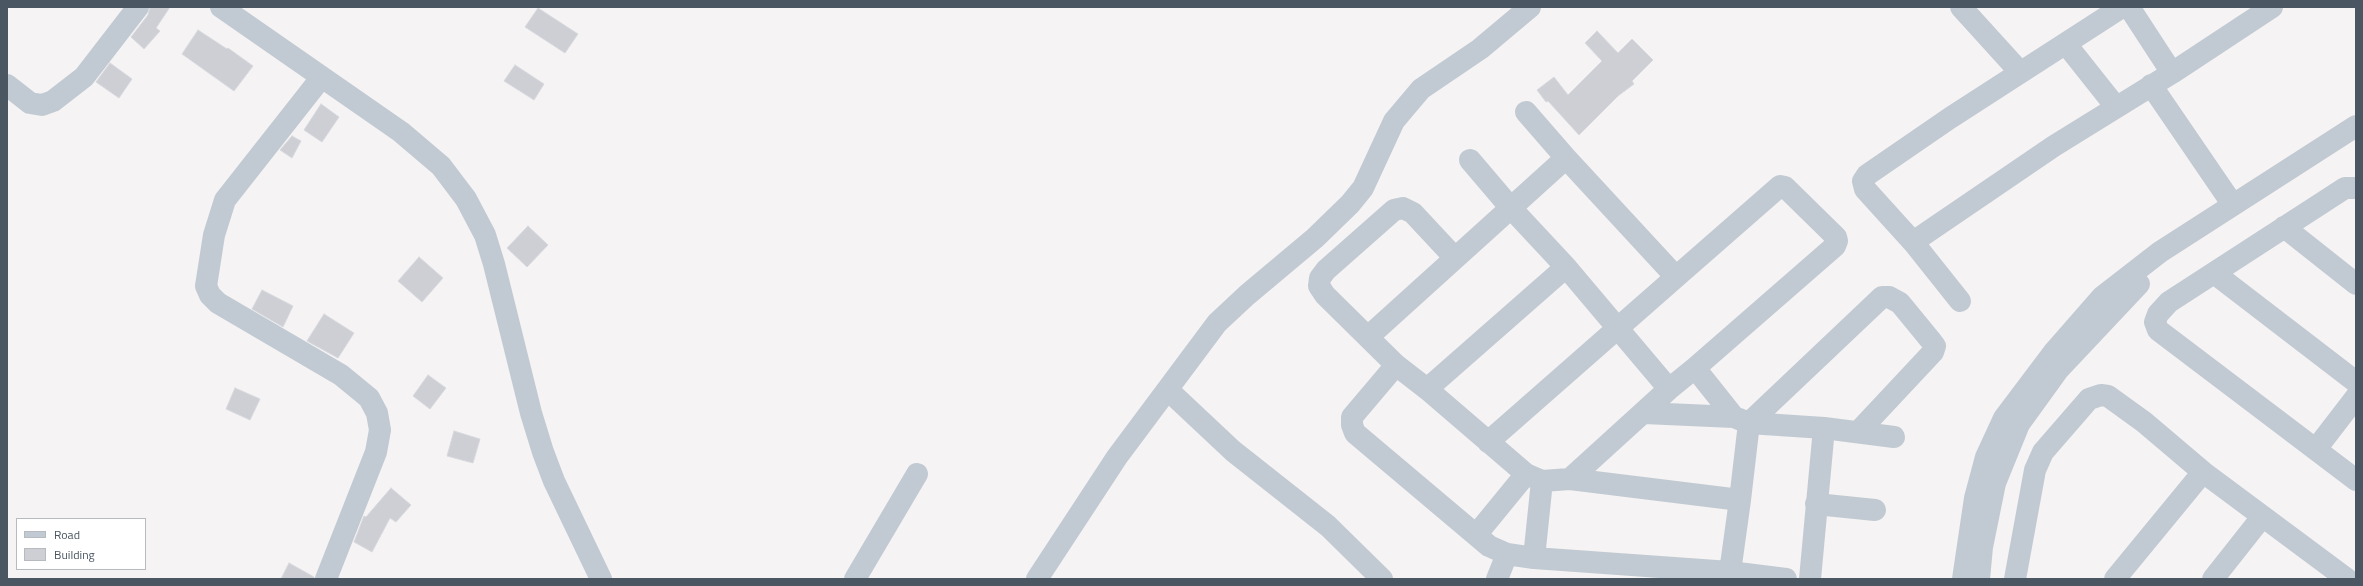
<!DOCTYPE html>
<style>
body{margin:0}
#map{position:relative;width:2363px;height:586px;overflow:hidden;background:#f5f3f3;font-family:"Titillium Web",sans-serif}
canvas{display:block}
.frame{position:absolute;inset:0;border:8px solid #4a5661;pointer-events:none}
.legend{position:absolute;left:16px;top:518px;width:130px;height:52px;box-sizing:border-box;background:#fff;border:1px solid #b7bbc0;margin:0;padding:5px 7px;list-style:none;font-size:12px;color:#4a5661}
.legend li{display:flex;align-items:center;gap:8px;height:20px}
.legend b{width:20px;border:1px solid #b7bbc0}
</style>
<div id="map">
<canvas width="2363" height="586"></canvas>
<div class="frame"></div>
<ul class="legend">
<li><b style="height:5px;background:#c1cad2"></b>Road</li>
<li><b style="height:11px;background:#cdcfd5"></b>Building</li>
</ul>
</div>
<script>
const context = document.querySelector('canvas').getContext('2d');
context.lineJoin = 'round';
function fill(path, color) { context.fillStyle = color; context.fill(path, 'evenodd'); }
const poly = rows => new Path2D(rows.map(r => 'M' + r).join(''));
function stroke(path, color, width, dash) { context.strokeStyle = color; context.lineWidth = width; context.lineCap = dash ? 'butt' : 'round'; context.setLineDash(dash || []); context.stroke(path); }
const building = poly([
 [150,7,170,7,156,28,160,31,144,49,131,37,148,15,150,7],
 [538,8,578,34,565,53,525,27,538,8],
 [198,30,227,49,228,48,253,66,234,91,182,54,198,30],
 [1597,31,1618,53,1632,39,1653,60,1632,81,1634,84,1618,96,1579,135,1548,101,1546,102,1537,90,1554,77,1568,95,1602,61,1585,43,1597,31],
 [110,63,132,79,119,98,96,82,110,63],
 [515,65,544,84,534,100,504,81,515,65],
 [321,104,339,117,322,142,304,130,321,104],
 [292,136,301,141,292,158,280,150,292,136],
 [528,226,548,245,527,267,507,248,528,226],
 [419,257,443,278,422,302,398,281,419,257],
 [262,290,293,306,283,327,252,309,262,290],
 [324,314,354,333,338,358,307,341,324,314],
 [428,375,446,388,430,409,413,396,428,375],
 [235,388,260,399,250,420,226,409,235,388],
 [454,431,480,439,473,463,447,456,454,431],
 [391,488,411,505,396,522,390,518,372,552,354,542,364,516,366,517,391,488],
 [289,563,314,577,314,579,281,579,289,563]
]);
const minor = poly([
 [221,7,401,132,441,166,466,199,485,235,494,264,531,413,543,452,554,481,601,579],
 [1961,7,2020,72],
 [2129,7,2172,73],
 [2066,44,2116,107],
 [321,78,225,200,214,235,206,286,210,295,218,303,341,375,369,398,377,413,380,430,376,452,326,579],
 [7,85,30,103,42,105,53,101,84,77,138,7],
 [2151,85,2233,205],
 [1526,112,1566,158],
 [2356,188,2345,188,2169,302,2158,314,2155,322,2158,330,2356,480],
 [2284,227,2356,284],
 [1913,242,2054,146,2172,73,2272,7],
 [1455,258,1413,213,1403,208,1394,210,1326,270,1320,278,1319,286,1325,295,1396,365,1427,389,1526,474,1542,481,1534,558],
 [2214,273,2356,382],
 [1676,277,1780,186,1785,187,1836,237,1837,241,1835,246,1695,368],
 [1960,301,1913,242,1865,189,1863,181,1867,175,1950,118,2122,7],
 [1368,337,1566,158,1676,277,1488,442],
 [1396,365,1352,417,1352,425,1355,433,1489,546,1507,554],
 [1427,389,1566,267,1510,207,1470,160],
 [1669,389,1695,368,1734,417],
 [1168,390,1233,451,1328,526,1382,579],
 [1644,413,1734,417,1749,423,1740,500],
 [1749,423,1882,297,1889,297,1900,303,1932,342,1935,346,1933,352,1859,431],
 [1749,423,1824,428,1894,437],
 [2316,449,2356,397],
 [1570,479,1740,500,1730,572],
 [1542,481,1570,479,1669,389,1566,267],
 [1816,504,1875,510],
 [1476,535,1526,474],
 [855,579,917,474],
 [1037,579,1117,457,1217,323,1247,295,1315,238,1350,204,1363,188,1394,121,1421,89,1480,49,1530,7],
 [1497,579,1507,554,1534,558,1730,572,1786,579],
 [1810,579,1824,428],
 [1963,579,1975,498,1986,457,2004,418,2053,353,2102,297,2160,252,2356,126],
 [1979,579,1982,547,1995,483,2019,424,2058,370,2139,284],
 [2015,579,2035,470,2043,452,2089,399,2101,395,2108,396,2144,422,2203,472,2347,579],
 [2115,579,2203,472],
 [2213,579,2262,517]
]);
fill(building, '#cdcfd5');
stroke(building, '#d7d9de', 1);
stroke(minor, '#c1cad2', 22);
</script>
